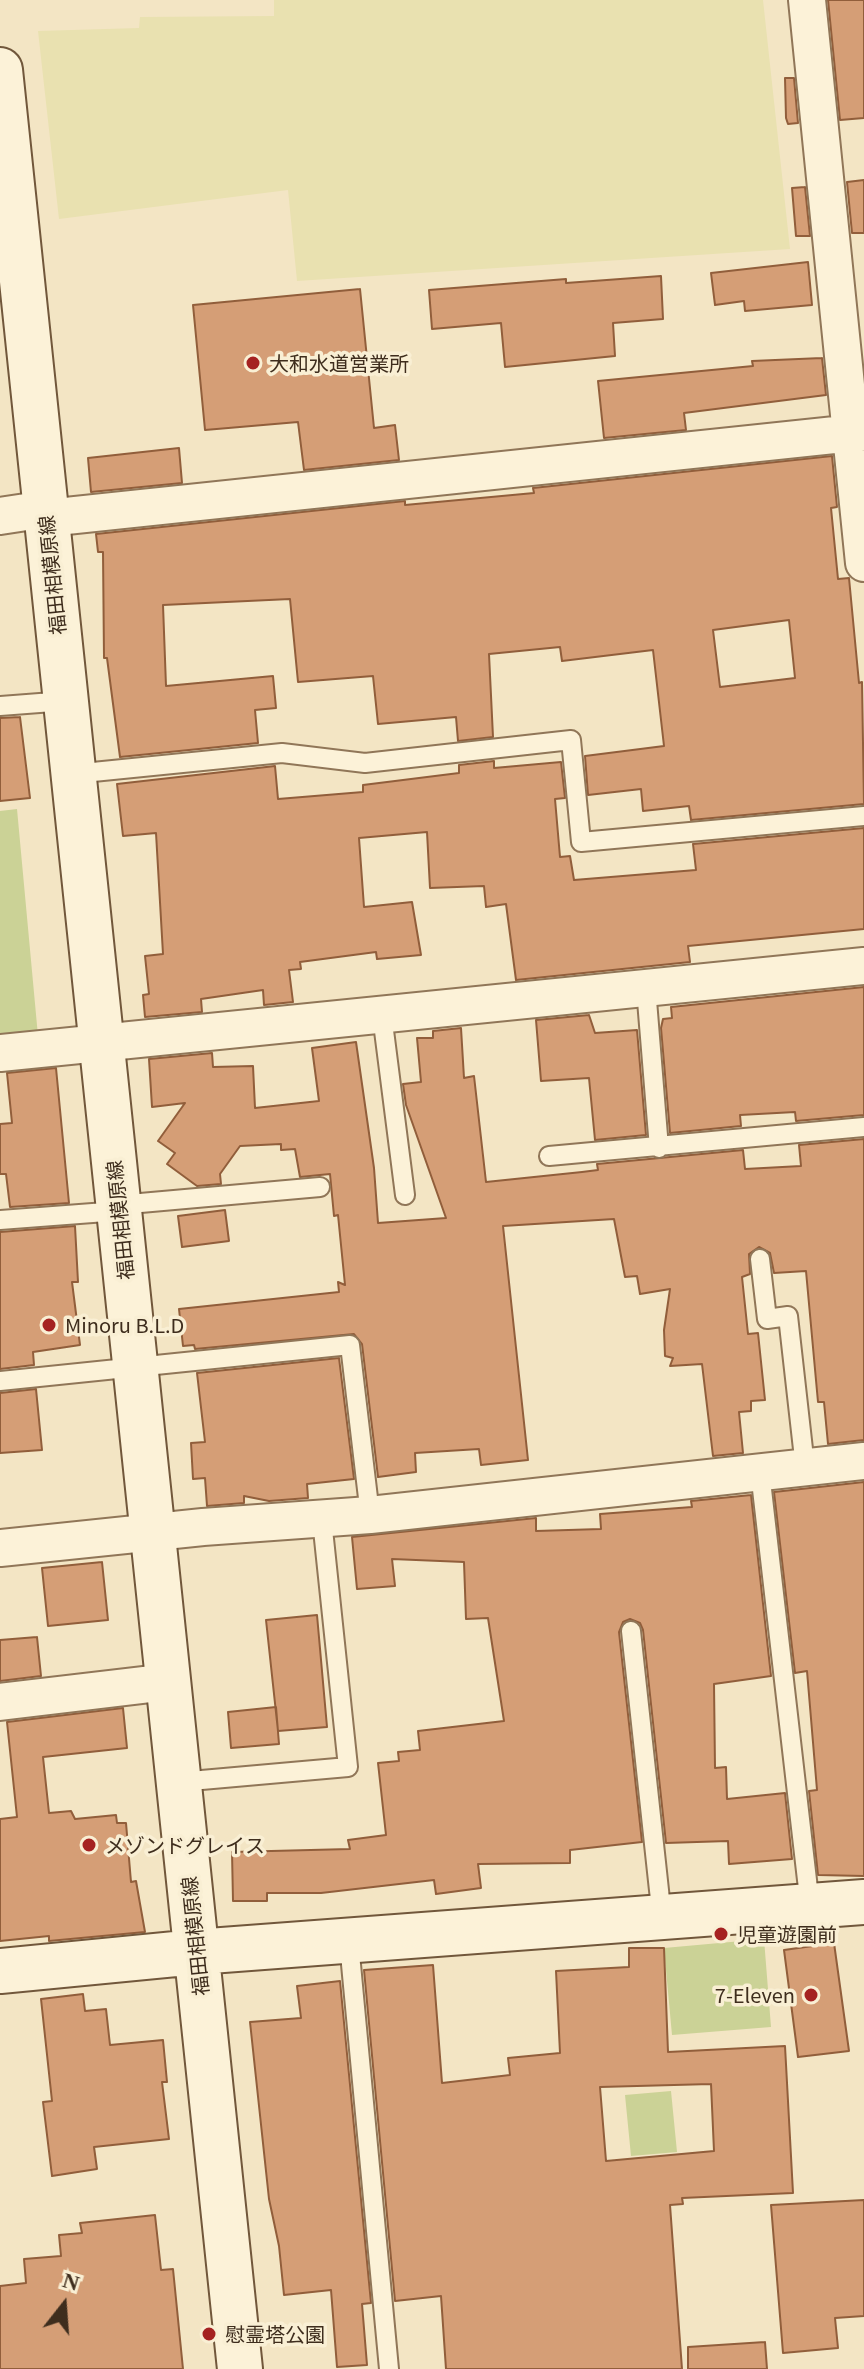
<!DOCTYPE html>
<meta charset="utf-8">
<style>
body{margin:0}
#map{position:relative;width:864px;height:2369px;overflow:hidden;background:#f3e5c4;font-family:Georgia,serif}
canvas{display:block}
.north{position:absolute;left:24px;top:2265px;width:80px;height:80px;-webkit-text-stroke:6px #f9efd4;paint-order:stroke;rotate:17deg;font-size:22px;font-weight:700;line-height:32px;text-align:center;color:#3e2d1d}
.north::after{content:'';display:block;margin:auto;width:28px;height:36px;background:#3e2d1d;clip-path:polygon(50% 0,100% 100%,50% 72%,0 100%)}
</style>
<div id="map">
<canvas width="864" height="2369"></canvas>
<div class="north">N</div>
</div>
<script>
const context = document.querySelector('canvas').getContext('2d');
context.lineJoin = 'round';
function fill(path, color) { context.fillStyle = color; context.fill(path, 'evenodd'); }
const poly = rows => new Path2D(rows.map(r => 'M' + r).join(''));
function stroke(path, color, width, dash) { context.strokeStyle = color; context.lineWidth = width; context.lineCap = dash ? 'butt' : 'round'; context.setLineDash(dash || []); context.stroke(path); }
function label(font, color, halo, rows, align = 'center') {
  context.font = font + ' Georgia,"Noto Sans JP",serif'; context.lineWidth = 7; context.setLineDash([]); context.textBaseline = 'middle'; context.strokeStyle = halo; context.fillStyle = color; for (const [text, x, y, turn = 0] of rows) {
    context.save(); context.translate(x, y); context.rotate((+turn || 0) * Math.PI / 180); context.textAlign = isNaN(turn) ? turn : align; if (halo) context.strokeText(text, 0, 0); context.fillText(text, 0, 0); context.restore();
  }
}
const farmland = poly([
 [274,0,763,0,790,249,297,281,288,190,59,219,38,31,139,28,140,17,274,16]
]);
const green = poly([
 [17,809,38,1036,0,1040,0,811],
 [764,1939,771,2027,672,2035,664,1948],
 [671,2091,677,2152,631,2156,625,2095]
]);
const building = poly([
 [828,0,864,0,864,118,840,120,828,0],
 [785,78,794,78,798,123,788,124,786,118,785,78],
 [864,180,864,233,852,233,847,182,864,180],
 [805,187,810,236,796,236,792,188,805,187],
 [808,262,812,305,745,311,744,301,715,305,711,273,808,262],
 [661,276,663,319,613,323,615,356,505,367,501,323,432,329,429,290,566,279,566,283,661,276],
 [360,289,374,428,395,425,399,460,304,470,298,422,205,430,193,305,360,289],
 [822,358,826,395,684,413,686,430,604,438,598,381,753,366,752,361,822,358],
 [179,448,182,483,91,492,88,458,179,448],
 [832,456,837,507,831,508,838,579,849,578,859,683,862,682,864,804,691,820,689,806,643,811,641,789,588,795,585,756,664,746,653,650,562,661,560,647,489,654,493,737,458,741,456,717,378,724,373,676,298,682,290,599,163,605,166,686,273,676,276,708,255,710,258,743,120,757,107,658,104,658,103,552,98,552,96,534,405,501,405,505,534,493,533,488,832,456],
 [789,620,795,678,720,687,713,630,789,620],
 [20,717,30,798,0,801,0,718,20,717],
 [494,761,494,768,561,762,565,798,555,799,560,857,570,856,574,880,696,870,693,844,864,828,864,929,688,946,690,962,516,980,506,904,486,907,484,886,430,888,427,832,359,838,364,907,412,902,421,955,377,959,376,952,300,962,301,969,289,970,293,1002,264,1005,263,990,201,999,202,1012,145,1017,143,995,149,994,145,956,163,954,156,833,123,836,117,784,275,766,278,799,363,792,363,785,459,773,459,765,494,761],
 [864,987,864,1115,796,1121,795,1112,740,1115,741,1126,670,1133,661,1028,663,1019,672,1018,671,1007,864,987],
 [589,1015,595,1033,637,1030,646,1135,595,1140,589,1078,541,1081,536,1020,589,1015],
 [461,1028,464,1078,474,1076,486,1182,582,1172,598,1170,597,1164,743,1150,745,1169,801,1166,799,1145,864,1139,864,1440,828,1444,824,1402,818,1402,806,1271,774,1273,770,1253,759,1247,749,1254,750,1274,742,1277,748,1334,758,1333,765,1400,751,1401,751,1411,739,1412,743,1453,713,1456,702,1364,670,1366,673,1358,665,1356,664,1330,670,1289,640,1294,637,1276,625,1277,614,1219,503,1226,528,1460,481,1465,479,1449,415,1453,416,1472,378,1477,362,1344,354,1334,195,1349,194,1345,183,1346,179,1309,339,1292,338,1282,345,1285,338,1215,334,1216,330,1174,300,1177,295,1149,281,1150,281,1144,240,1146,220,1174,221,1184,197,1186,167,1164,175,1153,158,1141,185,1103,152,1107,149,1059,212,1053,213,1067,253,1066,255,1108,319,1101,312,1048,356,1042,374,1168,378,1223,446,1218,406,1105,403,1084,421,1082,417,1038,433,1038,433,1031,461,1028],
 [56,1068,69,1203,10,1207,6,1174,0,1174,0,1124,12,1123,7,1073,56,1068],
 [225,1210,229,1241,182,1247,178,1216,225,1210],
 [75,1226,78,1282,72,1282,80,1345,33,1352,34,1365,0,1369,0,1232,75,1226],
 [339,1358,354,1479,307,1484,308,1498,269,1501,244,1496,244,1503,207,1506,205,1478,193,1479,191,1443,205,1442,197,1373,339,1358],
 [36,1389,42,1450,0,1453,0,1393,36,1389],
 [864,1482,864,1876,818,1875,809,1791,817,1790,807,1671,795,1673,774,1492,864,1482],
 [751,1495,771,1676,714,1684,715,1768,726,1767,727,1799,785,1793,792,1859,729,1864,728,1841,666,1843,643,1630,640,1623,630,1619,623,1622,619,1632,642,1842,570,1850,570,1863,478,1864,481,1888,436,1894,434,1880,321,1893,267,1893,267,1901,233,1901,232,1852,350,1849,348,1840,386,1835,378,1763,399,1761,398,1752,420,1750,418,1731,504,1721,488,1618,466,1619,464,1562,392,1559,395,1586,357,1589,352,1537,536,1518,536,1531,601,1529,600,1514,692,1507,691,1501,751,1495],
 [102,1562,108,1620,48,1626,42,1568,102,1562],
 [317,1615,327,1727,278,1731,266,1620,317,1615],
 [37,1637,41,1676,0,1681,0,1640,37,1637],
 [276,1707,279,1744,231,1748,228,1712,276,1707],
 [123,1708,127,1748,43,1757,49,1813,71,1811,75,1819,116,1815,117,1823,126,1823,131,1882,136,1881,145,1932,49,1941,49,1936,0,1941,0,1819,17,1817,7,1722,123,1708],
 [834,1943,849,2051,798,2057,784,1950,834,1943],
 [629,1948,664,1948,668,2052,785,2046,793,2193,682,2198,683,2204,670,2205,682,2369,446,2369,441,2296,395,2301,364,1970,433,1965,442,2083,510,2075,508,2058,560,2053,556,1971,629,1967,629,1948],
 [711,2084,714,2151,606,2161,600,2087,711,2084],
 [340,1981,371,2303,362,2304,367,2365,337,2367,331,2290,284,2295,279,2246,269,2199,250,2022,301,2018,297,1986,340,1981],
 [83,1994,85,2011,106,2009,110,2045,163,2040,167,2082,162,2082,169,2139,94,2147,97,2169,52,2176,43,2102,52,2101,41,1999,83,1994],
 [864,2200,864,2316,835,2318,838,2348,783,2353,771,2205,864,2200],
 [155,2215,161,2270,173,2269,183,2369,0,2369,0,2286,26,2283,24,2259,61,2256,59,2235,82,2233,80,2223,155,2215],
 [765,2342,767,2369,688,2369,688,2347,765,2342]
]);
const lane = poly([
 [0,706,66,701],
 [73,774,282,753,365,763,571,740,581,842,864,816],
 [646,988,659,1148],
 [382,1015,405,1195],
 [549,1156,864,1127],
 [118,1205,320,1187],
 [0,1220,119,1211],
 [760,1259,767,1319,788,1316,805,1467],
 [0,1381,350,1345,370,1515],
 [760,1472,810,1906],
 [631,1631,662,1918],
 [179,1782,348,1767,322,1520],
 [349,1943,389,2369]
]);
const street = poly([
 [807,0,864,563],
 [0,516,46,509],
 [47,518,864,432],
 [0,1053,864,966],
 [0,1548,203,1527,370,1515,864,1461],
 [0,1702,168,1682]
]);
const secondary = poly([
 [0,70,240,2369],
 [0,1971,196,1952,864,1902]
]);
const markers = [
 [253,363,8,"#a52221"],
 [49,1325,8,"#a52221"],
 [89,1845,8,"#a52221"],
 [721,1934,8,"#a52221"],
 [811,1995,8,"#a52221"],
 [209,2334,8,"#a52221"]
];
const poiNames = [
 ["大和水道営業所",269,363],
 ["Minoru B.L.D",65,1325],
 ["メゾンドグレイス",105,1845],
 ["児童遊園前",737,1934],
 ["7-Eleven",795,1995,"right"],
 ["慰霊塔公園",225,2334]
];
const streetNames = [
 ["福田相模原線",52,575,-96],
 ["福田相模原線",120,1220,-96],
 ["福田相模原線",195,1936,-96]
];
fill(farmland, '#e9e1b0');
fill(green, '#cbd296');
fill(building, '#d59e76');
stroke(building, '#915e3b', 2);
stroke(lane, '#907658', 22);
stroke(street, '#907658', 40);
stroke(secondary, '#71573b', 48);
stroke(lane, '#fcf2d8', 18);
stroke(street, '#fcf2d8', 36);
stroke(secondary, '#fcf2d8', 44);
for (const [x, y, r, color] of markers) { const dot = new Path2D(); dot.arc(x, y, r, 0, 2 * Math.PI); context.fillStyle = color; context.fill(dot); stroke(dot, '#f9efd4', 3); }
label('20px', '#3e2d1d', '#f9efd4', poiNames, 'left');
label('20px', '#3e2d1d', '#f9efd4', streetNames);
</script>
